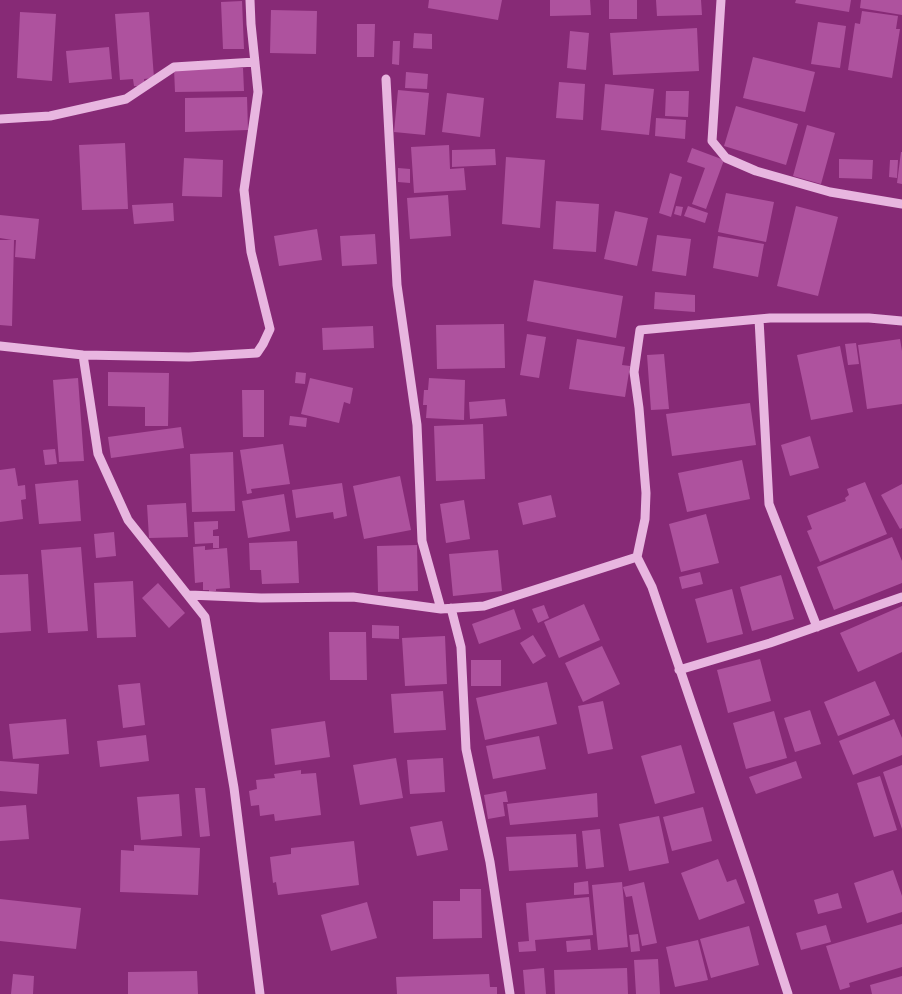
<!DOCTYPE html>
<style>
body{margin:0}
canvas{display:block;background:#872a76}
</style>
<canvas width="902" height="994"></canvas>
<script>
const context = document.querySelector('canvas').getContext('2d');
context.lineJoin = 'round';
function fill(path, color) { context.fillStyle = color; context.fill(path, 'evenodd'); }
const poly = rows => new Path2D(rows.map(r => 'M' + r).join(''));
function stroke(path, color, width, dash) { context.strokeStyle = color; context.lineWidth = width; context.lineCap = dash ? 'butt' : 'round'; context.setLineDash(dash || []); context.stroke(path); }
const building = poly([
 [429,0,502,0,498,20,428,8],
 [550,0,590,0,591,15,550,16],
 [609,0,637,0,637,19,609,19],
 [656,0,701,0,702,15,657,16],
 [796,0,851,0,849,12,795,3],
 [861,0,902,0,902,15,860,8],
 [242,1,244,49,223,49,221,2],
 [271,10,317,11,316,54,270,53],
 [862,11,898,16,896,29,900,29,892,78,848,70,855,23,860,24],
 [20,12,56,14,52,81,17,78],
 [149,12,154,78,144,79,145,86,134,86,133,79,120,80,115,14],
 [818,22,846,26,840,68,811,64],
 [357,24,375,24,374,57,357,57],
 [697,28,699,71,613,75,610,33],
 [570,31,589,33,586,70,567,68],
 [414,33,432,34,432,49,413,48],
 [393,41,400,41,399,65,392,64],
 [109,47,112,79,69,83,66,51],
 [753,57,815,72,805,112,743,98],
 [174,68,243,68,244,91,175,92],
 [406,72,428,74,427,89,405,88],
 [559,82,585,84,583,120,556,118],
 [605,84,654,89,649,135,601,130],
 [398,90,429,93,425,135,394,132],
 [666,91,689,91,688,117,665,116],
 [447,93,484,98,480,137,442,132],
 [247,97,248,130,185,132,185,98],
 [736,106,798,124,786,165,724,146],
 [656,118,686,120,685,139,655,136],
 [807,125,835,133,821,184,793,176],
 [125,143,128,209,82,210,79,145],
 [449,145,450,169,464,168,466,190,414,193,411,147],
 [692,148,724,160,706,209,692,204,705,168,687,162],
 [495,149,496,165,452,167,452,150],
 [901,152,902,152,902,184,897,183],
 [506,157,545,160,540,228,502,224],
 [184,158,223,160,222,197,182,196],
 [839,159,873,160,872,179,839,178],
 [890,160,898,160,897,178,889,177],
 [398,168,410,169,410,183,398,182],
 [670,173,682,177,671,217,659,213],
 [726,193,774,202,766,242,718,232],
 [448,195,451,236,410,239,407,198],
 [556,201,599,204,596,252,553,249],
 [173,203,174,221,134,224,132,205],
 [676,206,683,207,681,216,674,214],
 [688,206,708,213,705,223,684,216],
 [796,206,838,217,818,296,777,286],
 [615,211,648,218,637,266,604,259],
 [0,215,39,219,35,259,15,257,16,240,14,240,12,326,0,325,0,240,12,240,0,238],
 [317,229,322,260,279,266,274,236],
 [375,234,377,264,342,266,340,236],
 [657,235,691,239,686,276,652,271],
 [718,236,764,244,758,277,713,268],
 [534,280,623,296,616,338,527,321],
 [655,292,695,295,695,312,654,309],
 [504,324,505,368,437,369,436,325],
 [373,326,374,348,323,350,322,328],
 [527,334,546,337,539,378,520,375],
 [577,339,625,347,622,365,630,366,625,397,569,389],
 [900,339,902,351,902,404,867,409,858,345],
 [856,343,859,364,848,365,845,344],
 [840,346,853,412,811,420,797,355],
 [664,354,669,409,651,410,647,355],
 [108,372,169,373,168,426,145,426,145,407,108,406],
 [296,372,306,373,305,384,295,383],
 [78,378,84,461,59,462,53,380],
 [310,378,353,388,350,404,344,402,339,423,301,414],
 [429,378,465,380,464,420,426,418,427,405,423,405,424,390,428,390],
 [242,390,264,390,264,437,243,437],
 [505,399,507,416,470,419,469,402],
 [750,403,756,445,672,456,666,414],
 [290,416,307,418,306,427,289,425],
 [483,424,485,479,436,481,434,426],
 [181,427,184,448,111,458,108,437],
 [810,436,819,468,790,476,781,445],
 [283,444,290,484,251,489,252,493,247,494,240,450],
 [55,449,57,464,45,465,43,450],
 [233,452,235,511,192,512,190,454],
 [742,460,750,499,687,512,678,473],
 [15,468,18,486,25,485,26,499,21,500,23,519,0,522,0,470],
 [400,476,411,530,364,539,353,486],
 [78,480,81,521,39,524,35,484],
 [865,482,887,534,820,562,807,531,812,529,807,516,846,501,845,498,849,495,847,489],
 [342,483,347,516,334,519,333,512,296,518,292,490],
 [902,484,902,528,900,529,881,495],
 [284,494,290,531,248,538,242,501],
 [551,495,556,517,523,525,518,503],
 [464,500,470,539,446,543,440,504],
 [186,503,188,537,149,538,147,505],
 [706,514,719,563,681,572,669,524],
 [218,521,218,529,213,530,213,536,219,536,219,548,213,548,213,543,195,544,194,522],
 [114,532,116,556,96,558,94,534],
 [892,537,902,561,902,583,834,610,817,567],
 [297,541,299,583,262,584,261,570,250,570,249,543],
 [417,545,418,591,378,592,377,546],
 [205,546,205,550,227,548,230,588,216,589,216,591,209,592,209,590,203,590,203,582,195,583,193,547],
 [81,547,88,631,48,633,41,550],
 [498,550,502,591,453,596,449,554],
 [700,572,703,584,682,589,679,577],
 [28,574,31,631,0,633,0,575],
 [781,575,794,619,752,631,740,587],
 [133,581,136,637,97,638,94,583],
 [158,583,185,613,169,628,142,598],
 [732,589,743,634,707,643,695,599],
 [584,604,600,640,559,658,544,622],
 [544,605,549,618,538,623,532,609],
 [902,606,902,652,858,672,840,633],
 [514,609,521,629,479,644,472,624],
 [372,625,399,626,399,639,372,638],
 [329,632,366,632,367,680,330,680],
 [533,635,546,656,533,664,520,643],
 [445,636,447,684,405,686,402,638],
 [602,646,620,684,583,702,565,663],
 [760,659,771,701,728,713,717,670],
 [471,660,501,660,501,686,471,686],
 [875,681,890,715,838,736,824,702],
 [547,682,557,724,485,740,476,698],
 [140,683,145,725,123,728,118,685],
 [443,691,446,730,394,733,391,694],
 [603,701,613,749,588,754,578,706],
 [810,710,821,744,795,752,784,718],
 [774,711,787,758,746,769,733,723],
 [66,719,69,754,13,759,9,724],
 [894,719,902,738,902,755,853,775,839,741],
 [325,721,330,757,275,765,271,729],
 [146,735,149,761,100,767,97,741],
 [539,736,546,769,493,779,486,746],
 [681,745,695,793,655,804,641,756],
 [396,758,403,798,360,805,353,765],
 [443,758,445,792,410,794,407,760],
 [0,761,39,764,37,794,0,791],
 [796,761,802,778,756,794,749,777],
 [902,765,902,829,883,772],
 [301,770,301,774,316,773,321,815,275,821,274,814,260,816,259,805,251,806,249,791,257,789,256,780,275,778,274,774],
 [880,776,897,830,874,837,857,783],
 [195,788,205,788,210,836,200,837],
 [506,791,508,802,503,802,505,816,488,819,484,795],
 [597,793,598,817,510,825,507,804],
 [179,794,182,836,141,840,137,797],
 [26,805,29,839,0,841,0,807],
 [703,807,712,841,672,851,663,817],
 [659,816,669,863,629,871,619,824],
 [442,821,448,850,417,856,410,827],
 [600,829,604,867,586,869,582,831],
 [576,834,578,867,509,871,506,837],
 [354,841,359,885,278,895,276,882,273,883,270,857,291,854,291,848],
 [134,845,200,848,198,895,120,892,121,850,134,851],
 [718,859,727,882,736,879,745,903,699,920,681,873],
 [893,870,902,896,902,912,867,923,854,883],
 [588,881,589,894,574,895,574,883],
 [622,882,628,947,598,950,592,885],
 [644,882,657,943,642,946,632,896,626,897,623,887],
 [460,889,481,889,482,938,433,939,433,901,460,901],
 [838,893,842,908,818,914,814,900],
 [589,897,593,935,535,940,536,951,519,952,518,942,529,941,526,903],
 [0,899,81,908,76,949,0,941],
 [367,902,377,938,331,951,321,915],
 [902,924,902,967,849,983,850,987,840,990,826,946],
 [826,925,831,942,801,950,796,933],
 [749,926,759,965,711,978,700,939],
 [638,934,640,951,631,952,629,935],
 [590,939,591,950,567,952,566,941],
 [698,940,708,980,675,987,666,947],
 [658,959,660,994,636,994,634,960],
 [544,968,546,994,525,994,523,970],
 [627,968,628,994,555,994,554,970],
 [197,971,198,994,128,994,128,972],
 [13,974,34,976,33,994,11,994],
 [489,974,490,987,497,987,497,994,397,994,396,977],
 [902,976,902,994,872,994,870,985]
]);
const minor = poly([
 [721,0,712,141,726,158,756,171,830,192,902,204],
 [386,79,397,285,417,425,422,541,441,609],
 [0,119,50,116,126,99,174,67,255,62],
 [759,319,769,504,817,627],
 [0,346,83,355,189,357,257,353,263,344,270,329,251,252,244,190,258,92,251,24,250,0],
 [83,355,98,454,128,520,205,617,234,788,260,994],
 [189,595,261,598,353,597,441,609,484,606,637,557],
 [451,608,461,647,466,749,490,862,510,994],
 [679,670,770,643,902,597],
 [788,994,751,879,652,587,637,557,645,519,646,493,639,408,634,372,640,330,770,318,869,318,902,321]
]);
fill(building, '#ae529e');
stroke(minor, '#e8b6e0', 9);
</script>
